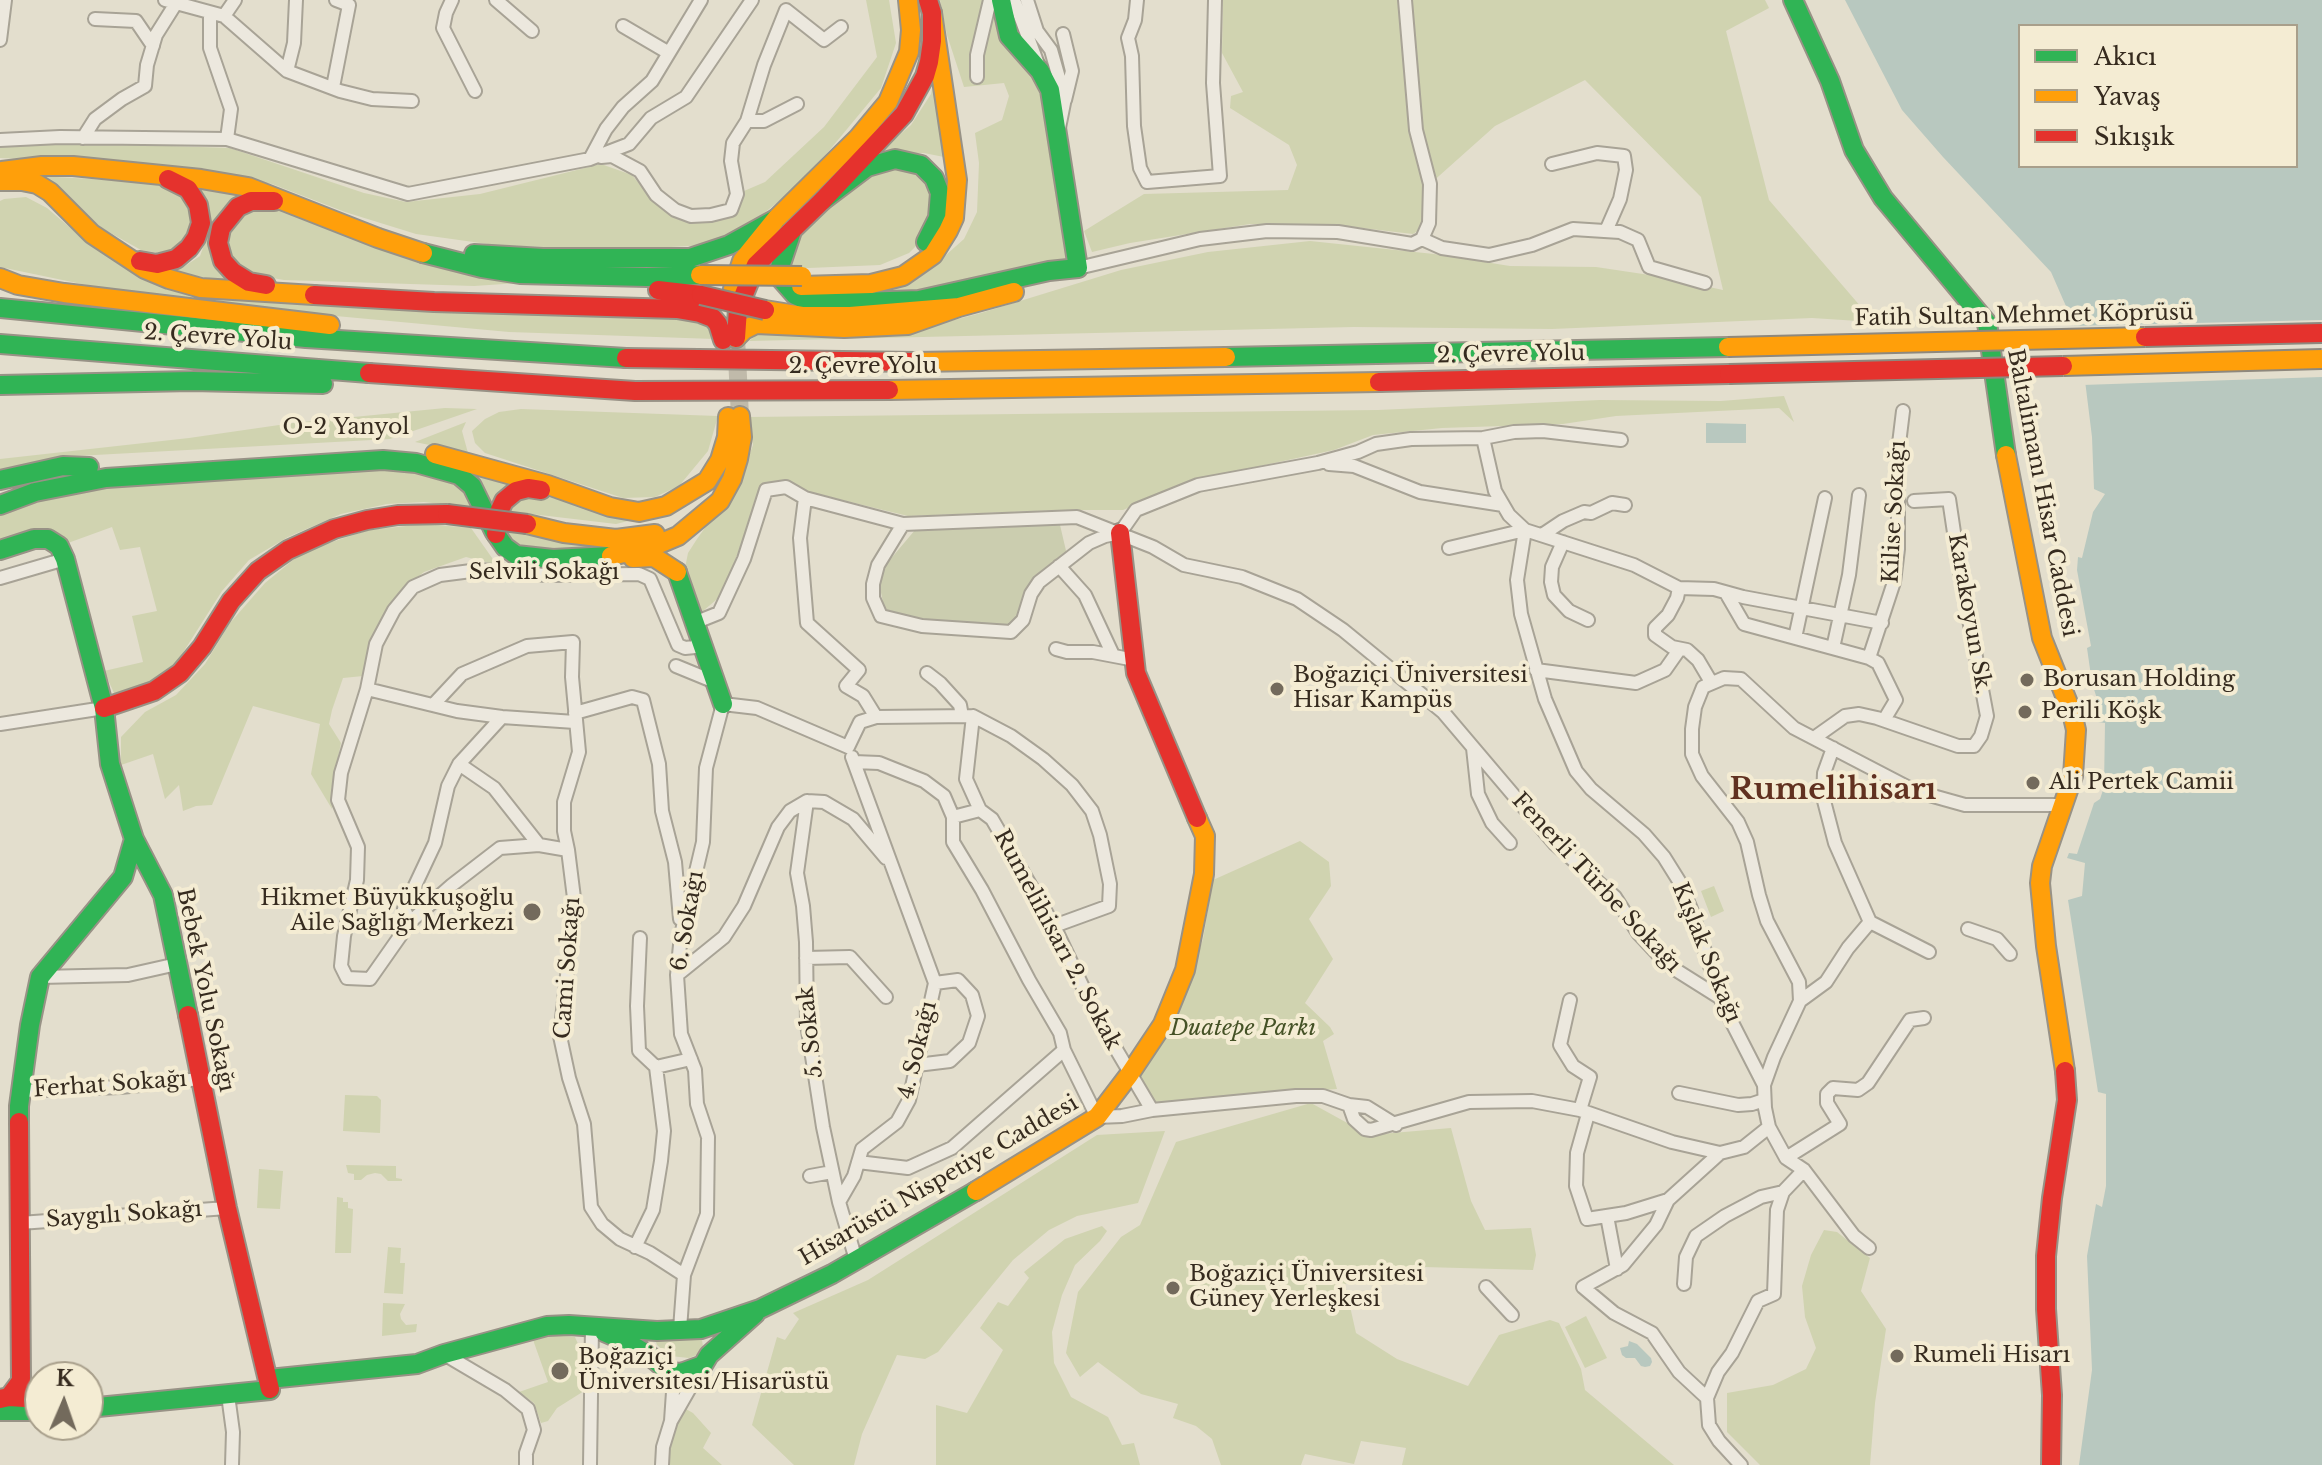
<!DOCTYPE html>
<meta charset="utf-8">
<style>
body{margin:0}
#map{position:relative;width:2322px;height:1465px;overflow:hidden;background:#e3decd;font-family:"Libre Baskerville",serif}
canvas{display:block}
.legend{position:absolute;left:2018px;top:24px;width:280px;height:144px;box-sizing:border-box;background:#f4ecd3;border:2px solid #a89f8b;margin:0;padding:10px 14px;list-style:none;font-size:24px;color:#362b1f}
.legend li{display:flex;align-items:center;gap:16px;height:40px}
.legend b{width:40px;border:2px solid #a89f8b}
.north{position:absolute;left:24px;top:1361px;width:80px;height:80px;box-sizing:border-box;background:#f4ecd3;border:2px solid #a89f8b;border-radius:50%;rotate:2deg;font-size:22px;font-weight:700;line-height:32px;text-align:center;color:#362b1f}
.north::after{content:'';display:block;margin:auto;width:28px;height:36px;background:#736a5c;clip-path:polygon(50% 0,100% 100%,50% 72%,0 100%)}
</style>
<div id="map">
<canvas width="2322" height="1465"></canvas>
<ul class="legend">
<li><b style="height:10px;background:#30b455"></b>Akıcı</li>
<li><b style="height:10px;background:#ff9f0a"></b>Yavaş</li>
<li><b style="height:10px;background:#e5322d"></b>Sıkışık</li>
</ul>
<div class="north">K</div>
</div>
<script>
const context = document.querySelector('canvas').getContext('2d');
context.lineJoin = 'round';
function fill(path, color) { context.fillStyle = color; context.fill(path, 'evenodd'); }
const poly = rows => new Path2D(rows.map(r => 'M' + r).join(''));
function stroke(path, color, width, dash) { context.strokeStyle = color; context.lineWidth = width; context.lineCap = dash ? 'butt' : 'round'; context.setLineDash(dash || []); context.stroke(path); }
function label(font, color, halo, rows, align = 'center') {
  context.font = font + ' "Libre Baskerville",serif'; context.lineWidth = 8; context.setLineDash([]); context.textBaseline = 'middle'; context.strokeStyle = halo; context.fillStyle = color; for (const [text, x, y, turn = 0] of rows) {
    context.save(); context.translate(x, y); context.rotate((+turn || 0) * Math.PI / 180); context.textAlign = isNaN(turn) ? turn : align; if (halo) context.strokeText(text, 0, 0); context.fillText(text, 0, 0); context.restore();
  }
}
const green = poly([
 [866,0,889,0,896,43,881,88,828,152,789,193,753,222,706,245,618,250,495,245,416,234,345,212,272,184,188,167,0,158,0,146,83,143,230,148,364,193,406,202,480,194,601,164,632,175,651,198,679,218,693,222,730,216,744,191,765,182,824,127,877,57],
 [940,0,999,0,1041,97,1067,262,913,292,827,293,929,270,964,239,977,212,979,163,975,133,1002,120,1009,96,1004,83,964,87,947,35],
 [1223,0,1398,0,1402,20,1407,111,1424,190,1423,221,1419,230,1413,234,1328,224,1250,224,1130,243,1092,252,1084,231,1144,194,1288,190,1297,165,1289,145,1230,108,1231,96,1243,92,1222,53],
 [1405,0,1765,0,1769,8,1726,31,1769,200,1874,322,1812,318,1552,329,1354,327,749,341,758,334,912,331,981,313,1121,270,1208,252,1310,241,1434,254,1510,266,1596,267,1663,277,1723,290,1701,197,1585,80,1495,126,1430,184,1416,130],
 [936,67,944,157,924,153,889,153,864,165,911,125,931,94],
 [917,167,937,197,924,238,909,253,880,265,785,269,795,244,825,208,869,172],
 [37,176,110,180,166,186,188,201,194,217,180,248,159,253,141,250,107,231,79,212],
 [193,185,250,195,212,237,244,283,168,272,182,268,200,256,208,234],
 [26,197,47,208,88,243,197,295,283,304,537,309,708,319,715,339,509,332,325,315,125,293,0,267,0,201,4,199],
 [279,206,534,282,474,286,284,280,255,275,238,267,229,252,230,234,240,215],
 [1784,396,1794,422,1779,408,1616,416,1563,424,1442,428,1373,435,1334,450,1196,480,1123,510,1061,510,908,516,809,492,788,481,764,483,722,595,697,616,684,573,688,553,697,539,717,511,734,497,753,445,748,417,1378,410,1600,400,1721,401],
 [445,408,477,409,390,439,58,457,0,473,0,459,189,438,293,423],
 [521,409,718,416,708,451,679,486,655,497,623,498,485,453,475,443,472,431,485,419,499,412],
 [466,422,462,431,468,453,415,442],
 [382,464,465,487,475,508,424,502,387,504,341,514,288,537,249,560,222,591,177,662,155,681,131,691,114,693,104,671,143,662,132,616,157,611,140,547,120,550,112,527,68,543,62,535,40,533,0,546,0,513,19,503,103,486],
 [463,467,521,482,491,506],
 [535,494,640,518,616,524,506,511,512,501],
 [425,524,471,528,497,565,466,557,424,572,399,592,373,639,363,676,343,678,332,710,329,724,341,743,331,791,332,809,311,774,320,724,253,706,212,805,196,806,183,811,179,785,165,799,153,754,121,765,121,737,145,712,176,695,205,664,230,623,265,583,304,551,369,530],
 [507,530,632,543,582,551,528,548,520,546,509,539],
 [1300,841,1329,862,1331,886,1309,919,1333,959,1305,1003,1330,1027,1334,1034,1323,1041,1337,1089,1239,1096,1157,1106,1136,1078,1178,1014,1203,939,1213,880],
 [1714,886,1724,911,1711,917,1701,891],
 [345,1095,377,1096,381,1100,380,1133,343,1131],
 [1311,1103,1369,1135,1451,1128,1471,1201,1485,1230,1531,1228,1536,1255,1533,1270,1424,1267,1345,1284,1356,1333,1397,1359,1468,1386,1499,1335,1550,1320,1559,1323,1581,1369,1585,1390,1674,1465,1402,1465,1406,1448,1361,1441,1354,1464,1305,1454,1301,1465,1221,1465,1212,1439,1196,1426,1173,1418,1178,1404,1141,1394,1098,1362,1080,1377,1066,1353,1078,1292,1121,1237,1140,1225,1176,1142],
 [1165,1131,1138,1203,1077,1216,1049,1230,1013,1260,938,1352,925,1359,897,1355,862,1434,854,1465,794,1465,752,1425,777,1337,785,1340,799,1319,793,1313,868,1280,1097,1135],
 [346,1165,396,1166,396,1178,402,1179,402,1181,388,1181,381,1174,375,1173,367,1175,361,1180,354,1180,354,1174,348,1173],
 [259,1169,283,1171,280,1209,257,1208],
 [337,1197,343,1198,343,1202,348,1202,348,1208,353,1209,351,1253,335,1253],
 [1102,1226,1107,1231,1100,1241,1075,1265,1062,1295,1052,1332,1054,1363,1071,1397,1108,1417,1122,1445,1134,1443,1140,1465,936,1465,936,1405,967,1413,1003,1350,980,1328,998,1302,1008,1306,1029,1278,1024,1272,1065,1239],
 [1824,1230,1837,1232,1870,1258,1861,1291,1886,1329,1875,1403,1870,1465,1760,1465,1727,1432,1727,1393,1773,1385,1806,1369,1816,1348,1805,1317,1802,1286,1811,1255],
 [388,1247,401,1248,400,1263,405,1263,403,1294,384,1293],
 [383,1303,405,1304,400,1314,401,1319,406,1325,417,1324,416,1332,382,1336],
 [1586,1316,1607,1358,1585,1368,1565,1327],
 [554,1335,575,1337,582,1353,584,1391,557,1408,548,1421,541,1423,534,1403,519,1392,548,1382,532,1337],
 [660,1338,699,1338,702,1340,703,1347,699,1354,689,1358,670,1356,657,1345,656,1342],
 [684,1408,693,1413,711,1433,703,1448,722,1465,667,1465,667,1451]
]);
const cemetery = poly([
 [1060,525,1067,555,1050,567,1018,619,1007,628,970,627,895,617,884,607,879,583,883,568,915,530]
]);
const water = poly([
 [1845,0,2322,0,2322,1465,2079,1465,2092,1370,2087,1256,2096,1204,2102,1207,2106,1186,2106,1094,2098,1092,2068,900,2082,896,2085,863,2067,858,2069,853,2077,854,2094,803,2100,799,2104,787,2105,723,2098,722,2098,702,2092,683,2087,648,2091,646,2077,570,2078,557,2082,558,2093,512,2105,494,2094,489,2092,437,2079,332,2076,329,2051,272,1943,157,1902,110],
 [2020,26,2296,26,2296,166,2020,166],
 [1706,423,1746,424,1746,443,1706,443],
 [1629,1341,1637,1344,1651,1358,1652,1362,1650,1366,1645,1367,1641,1366,1635,1358,1626,1358,1622,1355,1620,1348,1628,1346]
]);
const pier = poly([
 [2322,320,2322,377,2082,385,2075,334,2070,326]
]);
const secondaryTunnel = poly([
 [736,338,740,416]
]);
const street = poly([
 [165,0,224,16,287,71,340,91,372,99,412,101],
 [452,0,446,13,443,28,475,91],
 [496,0,532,31],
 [1014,0,1038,64],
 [1027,0,1037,31,1051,50,1059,78,1064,103,1059,128],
 [1137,0,1135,20,1128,38,1132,56,1134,126,1140,168,1147,182,1220,176,1213,83,1215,0],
 [210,13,210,48,231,109,227,139],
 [224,16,235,0],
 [95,19,136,21,153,46],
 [623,26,669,53],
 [1063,34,1072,71,1065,100],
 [0,40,5,0],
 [287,71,294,43,296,0],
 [977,77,977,55,990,0],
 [333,87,349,5,336,0],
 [747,121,764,121,797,104],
 [83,138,95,119,122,99,145,86,147,65,156,35,178,0],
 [0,140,60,137,227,139,408,194,590,159,629,144,651,118,686,97,752,0],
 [601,157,612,156,640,171,656,195,675,210,691,216,711,215,731,210,737,194,731,161,733,143,747,121,764,65,786,10,824,40,841,27],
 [590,159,606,129,623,107,652,81,701,0],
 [1552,164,1597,153,1624,156,1626,170,1620,199,1606,231],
 [1422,239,1442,248,1489,255,1532,245,1573,229,1620,232,1638,240,1649,267,1705,283],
 [1078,268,1200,239,1267,231,1338,232,1412,244,1422,239,1429,223,1430,184,1416,130,1405,0],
 [1483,438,1495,491,1509,515,1525,530,1634,565,1679,588,1714,589,1743,597,1882,623],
 [1329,464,1354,466,1420,492,1503,505],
 [805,498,800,538,807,623,859,670,846,686,863,696,876,717],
 [903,524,878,565,873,584,873,598,881,616,922,626,1011,632,1023,620,1031,594,1039,582,1089,543,1105,536,1120,533],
 [1525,530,1517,580,1521,614,1545,699,1576,771,1591,789,1644,834,1664,857,1679,881,1691,909,1723,1005,1764,1085],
 [1120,533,1136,510,1198,485,1318,463,1358,452,1376,444,1411,439,1483,438,1514,432,1543,431,1621,440],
 [1542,535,1563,521,1584,512,1591,513,1612,503,1625,505],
 [1563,542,1552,567,1551,582,1554,595,1569,611,1588,620],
 [1449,548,1525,530],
 [1059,566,1085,595,1113,655],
 [0,578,65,559],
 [1679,588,1677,598,1668,615,1655,628,1655,635,1672,647,1687,650,1698,660,1711,682],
 [1726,593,1744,624,1869,658,1878,663,1896,700,1884,720],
 [694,623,719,613,744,559,766,490,786,487,805,498,903,524,1077,517,1153,547,1184,565,1242,577,1297,599,1343,630,1443,712,1555,844,1615,897,1638,933,1668,965,1722,999],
 [1795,638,1825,498],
 [1833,648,1849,575,1859,495],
 [1056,649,1067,652,1093,652,1135,660],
 [1869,658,1894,582,1898,549,1898,452,1903,411],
 [676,666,715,682],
 [1536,670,1636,683,1665,670,1679,650],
 [927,673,940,683,960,705,962,716],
 [367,689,341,773,338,800,358,847,357,880,344,936,341,966,347,978,370,979,410,922,452,885,500,848,539,845,568,850],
 [433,705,462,674,527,646,573,642,572,677,579,752,564,802,564,831,568,850,575,906,560,1036,569,1078,584,1124,591,1207,602,1224,620,1239,650,1253,684,1275],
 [575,713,632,697,643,700,659,764,662,811,675,862,680,919],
 [973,716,966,779,980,810,992,819,1054,926,1097,1017,1152,1110],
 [575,722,502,717,457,711,367,689,376,644,394,610,413,587,440,575,479,570,546,575,639,574,650,579,678,645,685,648,695,647,700,638],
 [0,724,104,708],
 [1814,738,1845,716,1859,714,1877,718,1958,746,1974,746,1981,736,1987,716,1959,566,1949,499,1914,501],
 [848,747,860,722,876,717,973,716,1011,736,1043,759,1072,785,1092,811,1100,835,1110,884,1109,906,1054,926],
 [1473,748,1478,794,1492,823,1510,843],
 [1833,748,1824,773,1823,797,1835,843,1870,922,1848,948,1826,982,1800,1001,1774,1057,1764,1085,1765,1108,1769,1127,1786,1158,1804,1170,1854,1236,1869,1248],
 [854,762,879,763,924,781,944,796,953,817,953,842,982,890,1029,980,1060,1033,1064,1050,1097,1117,1122,1116,1152,1110,1296,1096,1323,1096,1349,1105,1367,1107,1396,1125],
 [459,764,494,788,539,845],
 [807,801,797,873,803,906,806,942,807,1024,823,1127,839,1202,856,1260],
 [953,817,980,810],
 [410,922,404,909,435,843,448,786,459,764,502,717],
 [1870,922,1929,952],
 [1968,929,1997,939,2010,954],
 [640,938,637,1006,639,1051,656,1067],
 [806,958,850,957,886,997],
 [677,975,724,937,744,906,778,827,790,811,807,801,824,802,853,819,886,858],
 [40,977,128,975,177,964],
 [1570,1000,1560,1045,1573,1066,1590,1077,1580,1110],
 [1800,1001,1799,982,1767,921,1759,895,1747,842,1738,822,1702,776,1692,754,1692,729,1695,707,1703,687,1724,678,1741,679,1794,728,1915,791,1965,805,2063,805],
 [917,1065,950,1061,969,1043,978,1016,972,995,958,980,935,983],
 [20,1091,120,1087,200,1079],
 [1679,1093,1738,1105,1752,1104,1764,1100],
 [1349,1105,1354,1119,1365,1129,1371,1130,1469,1102,1532,1101,1580,1110,1672,1142,1720,1153,1744,1147,1769,1127],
 [1588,1114,1577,1153,1576,1186,1587,1219,1626,1213,1668,1200,1720,1153],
 [1786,1158,1840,1124,1827,1103,1827,1094,1833,1088,1858,1090,1868,1083,1910,1020,1924,1018],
 [858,1162,908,1168,952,1148,1064,1050],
 [810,1176,832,1172],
 [1668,1200,1656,1225,1623,1265,1583,1287,1614,1313,1652,1333,1679,1372,1707,1398],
 [839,1202,854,1176,862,1149,897,1122,909,1100,935,983,852,757],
 [1607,1216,1617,1269],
 [20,1223,227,1208],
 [635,1247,653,1210,661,1161,664,1131,656,1067,691,1059],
 [1684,1284,1686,1257,1696,1236,1725,1216,1761,1197,1783,1192],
 [1486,1287,1512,1315],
 [680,1329,684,1275,707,1214,708,1137,697,1104,695,1070,681,1034,677,975,681,935,703,842,706,768,723,704,757,708,848,747],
 [444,1354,505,1390,528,1409,534,1430,526,1453,526,1465],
 [669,1372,673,1392,671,1421,703,1365],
 [228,1395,233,1432,232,1465],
 [590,1465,592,1326],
 [662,1465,663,1447,671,1421],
 [1741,1465,1719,1441,1709,1425,1707,1398,1718,1372,1732,1353,1758,1301,1774,1294,1777,1210,1783,1192,1804,1170]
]);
const fast = poly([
 [1001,0,1009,36,1040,71,1050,90,1078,268],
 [1793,0,1830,81,1854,150,1883,198,1987,323,2006,455],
 [822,201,867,167,895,159,921,165,934,178,940,193,938,218,926,242],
 [791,234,780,267,781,279,795,295,806,300,861,302,919,300,1049,271,1078,268],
 [423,253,482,268,520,274,647,277,700,275],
 [474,254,543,258,690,258,729,245,776,219],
 [0,308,306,338,626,358],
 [0,344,369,373],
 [1226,357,1728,347],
 [0,385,192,381,323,384],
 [0,480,63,466,89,467],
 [0,505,35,492,106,478,383,460,416,463,459,475,472,486,494,531,505,547,516,555,553,559,611,556],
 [0,550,34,539,48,539,59,546,65,559],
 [65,559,104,708,110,764,134,839,163,895,188,1015],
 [677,572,723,704],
 [19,1122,19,1106,30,1025,40,977,123,877,134,839],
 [604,1332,627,1342,650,1356,669,1372,681,1373,703,1365,709,1355,755,1314],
 [269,1379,417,1364,444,1354,547,1326,569,1325,657,1331,701,1329,760,1309,832,1274,976,1191],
 [88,1408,270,1390],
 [0,1411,40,1411]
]);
const slow = poly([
 [2,171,42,166,73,166,201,179,248,187,378,238,423,253],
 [0,181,22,181,37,184,50,192,92,234,145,269,169,279,201,288,314,295],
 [0,278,18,285,64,293,330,325],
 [801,286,871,284,903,276,933,255,948,231,954,218,957,180,932,13],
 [733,289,742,261,776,219,858,138,888,102,909,52,911,30,908,0],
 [765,310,802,316,850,316,959,307],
 [736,338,744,330,756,324,844,328,908,325,959,307,1014,292],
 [915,362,1226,357],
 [889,390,1379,382],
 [435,454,548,485,610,507,639,512,666,506,707,481,720,460,727,437,728,417],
 [2006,455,2042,638,2072,713,2076,730,2073,776,2042,866,2040,883,2046,946,2065,1071],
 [527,524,564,533,616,539,655,534],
 [611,556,654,546,678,536,720,501,732,479,738,459,742,437,740,416],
 [633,558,654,557,677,572],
 [976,1191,1097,1117,1129,1075,1163,1024,1185,970,1204,874,1205,836,1197,818]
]);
const jam = poly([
 [140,261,157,264,176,259,189,248,196,238,201,223,198,205,188,189,168,179],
 [266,285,249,282,233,272,223,261,218,243,221,228,238,207,251,201,274,201],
 [658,290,701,295],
 [314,295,434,302,677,309,700,313,713,318,718,324,723,340],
 [736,338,738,309,756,265,822,201,904,114,925,76,929,62,932,41,932,13,928,0],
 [626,358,915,362],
 [369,373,635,391,889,390],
 [1379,382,1729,374],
 [1120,533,1136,673,1197,818],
 [496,534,498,514,504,501,516,491,528,488,541,490],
 [104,708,154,691,180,673,202,647,231,601,258,571,288,550,334,529,367,520,398,515,447,514],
 [188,1015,227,1208,270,1389],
 [9,1397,21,1381,19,1122],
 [0,1399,9,1397,40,1399],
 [2051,1465,2052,1395,2046,1309,2046,1256,2052,1198,2067,1100,2065,1071]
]);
const slowBridge = poly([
 [700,275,802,276],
 [1728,347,2145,337],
 [2063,366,2322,359]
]);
const jamBridge = poly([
 [701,295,765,310],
 [2145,337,2322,333],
 [1729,374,2063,366],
 [447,514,527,524]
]);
const markers = [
 [2027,680,8,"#736a5c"],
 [1277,689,8,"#736a5c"],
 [2025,712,8,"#736a5c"],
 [2033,783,8,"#736a5c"],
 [532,912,10,"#736a5c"],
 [1173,1288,8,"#736a5c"],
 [1897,1356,8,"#736a5c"],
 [560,1371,10,"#736a5c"]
];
const streetNames = [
 ["Fatih Sultan Mehmet Köprüsü",2024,316,-1],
 ["2. Çevre Yolu",218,338,4],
 ["2. Çevre Yolu",1511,355,-1],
 ["2. Çevre Yolu",863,367],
 ["O-2 Yanyol",346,428],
 ["Baltalimanı Hisar Caddesi",2042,493,79],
 ["Kilise Sokağı",1895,512,-87],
 ["Selvili Sokağı",544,573],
 ["Karakoyun Sk.",1969,614,80],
 ["Fenerli Türbe Sokağı",1596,883,47],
 ["6. Sokağı",688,921,-80],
 ["Rumelihisarı 2. Sokak",1057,940,62],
 ["Kışlak Sokağı",1706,953,68],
 ["Cami Sokağı",568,968,-86],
 ["Bebek Yolu Sokağı",205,990,78],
 ["5. Sokak",811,1032,-96],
 ["4. Sokağı",918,1050,-76],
 ["Ferhat Sokağı",110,1085,-4],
 ["Hisarüstü Nispetiye Caddesi",939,1181,-30],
 ["Saygılı Sokağı",124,1215,-4]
];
const poiNames = [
 ["Boğaziçi Üniversitesi",1293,676],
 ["Hisar Kampüs",1293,701],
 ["Borusan Holding",2043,680],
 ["Perili Köşk",2041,712],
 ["Ali Pertek Camii",2049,783],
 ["Hikmet Büyükkuşoğlu",514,899,"right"],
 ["Aile Sağlığı Merkezi",514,924,"right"],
 ["Boğaziçi Üniversitesi",1189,1275],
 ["Güney Yerleşkesi",1189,1300],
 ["Rumeli Hisarı",1913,1356],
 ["Boğaziçi",578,1358],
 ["Üniversitesi/Hisarüstü",578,1383]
];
const parkNames = [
 ["Duatepe Parkı",1243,1029]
];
const districtNames = [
 ["Rumelihisarı",1833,791]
];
fill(green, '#d0d3b0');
fill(cemetery, '#cbcdaf');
fill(water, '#b8c8bf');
fill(pier, '#e3decd');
stroke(secondaryTunnel, '#c0baaa', 18, [18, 9]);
stroke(street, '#a8a396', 16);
stroke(fast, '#989286', 22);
stroke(slow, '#989286', 22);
stroke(jam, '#989286', 22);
stroke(street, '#ece8de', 12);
stroke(fast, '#30b455', 18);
stroke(slow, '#ff9f0a', 18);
stroke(jam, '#e5322d', 18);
stroke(slowBridge, '#8e887d', 22, []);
stroke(jamBridge, '#8e887d', 22, []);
stroke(slowBridge, '#ff9f0a', 18);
stroke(jamBridge, '#e5322d', 18);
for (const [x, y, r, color] of markers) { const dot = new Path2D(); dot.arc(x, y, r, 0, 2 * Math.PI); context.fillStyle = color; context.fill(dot); stroke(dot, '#f4ecd3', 3); }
label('22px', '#362b1f', '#f4ecd3', streetNames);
label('22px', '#362b1f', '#f4ecd3', poiNames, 'left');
label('italic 22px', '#455226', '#f4ecd3', parkNames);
label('bold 30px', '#613120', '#f4ecd3', districtNames);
</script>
